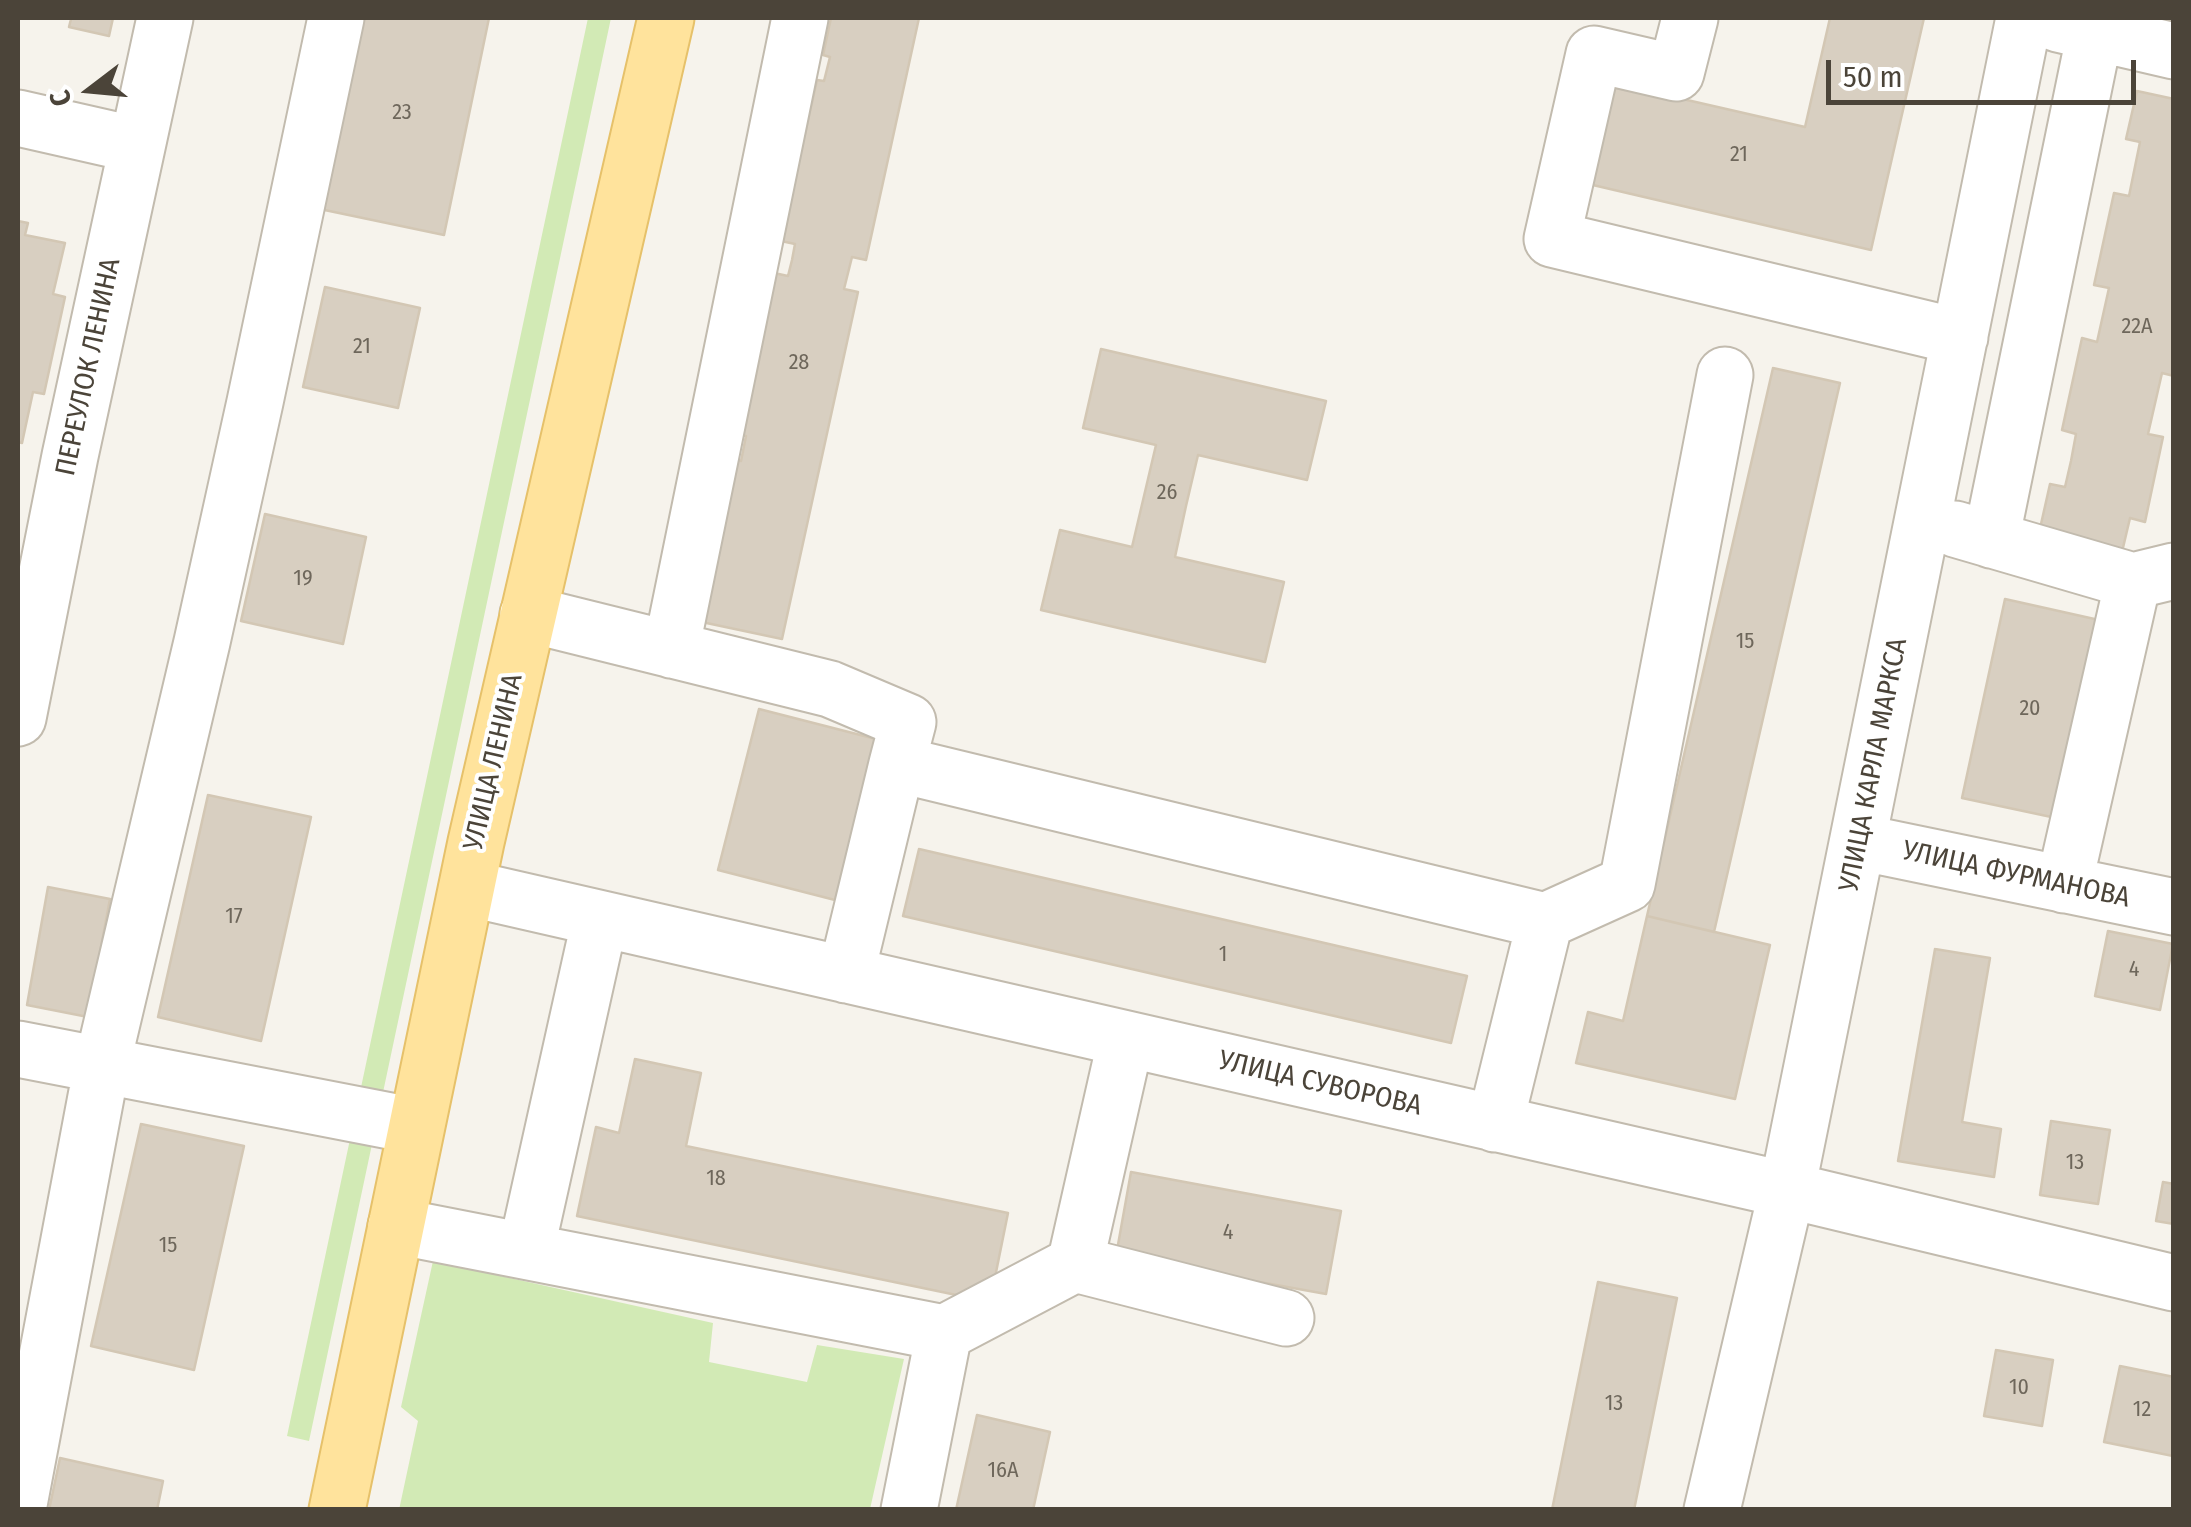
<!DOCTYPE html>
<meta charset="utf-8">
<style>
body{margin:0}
#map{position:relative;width:2191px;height:1527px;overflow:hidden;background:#f6f3ec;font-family:"Fira Sans Condensed",sans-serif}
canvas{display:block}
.frame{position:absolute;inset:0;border:20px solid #4b4439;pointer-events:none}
.north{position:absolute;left:40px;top:40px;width:100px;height:100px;-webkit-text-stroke:8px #fff;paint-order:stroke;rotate:254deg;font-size:28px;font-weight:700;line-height:40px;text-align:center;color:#4b4439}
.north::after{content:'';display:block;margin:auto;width:35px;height:45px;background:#4b4439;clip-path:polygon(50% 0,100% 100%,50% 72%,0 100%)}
.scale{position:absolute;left:1826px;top:60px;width:310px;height:45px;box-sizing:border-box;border:5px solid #4b4439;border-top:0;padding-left:12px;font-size:30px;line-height:35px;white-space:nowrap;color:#4b4439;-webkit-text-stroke:8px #fff;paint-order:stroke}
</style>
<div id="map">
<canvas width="2191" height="1527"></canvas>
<div class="frame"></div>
<div class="north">С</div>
<div class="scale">50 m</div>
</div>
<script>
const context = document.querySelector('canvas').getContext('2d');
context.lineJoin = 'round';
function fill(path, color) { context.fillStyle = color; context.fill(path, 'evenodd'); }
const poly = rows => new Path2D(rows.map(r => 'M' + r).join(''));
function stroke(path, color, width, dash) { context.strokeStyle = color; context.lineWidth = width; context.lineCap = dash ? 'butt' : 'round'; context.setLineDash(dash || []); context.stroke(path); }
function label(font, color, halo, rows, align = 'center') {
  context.font = font + ' "Fira Sans Condensed",sans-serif'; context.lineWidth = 8; context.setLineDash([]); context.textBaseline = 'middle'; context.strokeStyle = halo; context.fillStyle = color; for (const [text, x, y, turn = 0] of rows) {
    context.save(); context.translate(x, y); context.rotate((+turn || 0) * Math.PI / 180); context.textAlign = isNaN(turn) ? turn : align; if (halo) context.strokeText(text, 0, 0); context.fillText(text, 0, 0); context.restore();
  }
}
const green = poly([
 [588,18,611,18,309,1441,287,1436],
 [433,1261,713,1323,709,1362,807,1382,817,1345,904,1359,870,1509,399,1510,418,1421,401,1407]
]);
const building = poly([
 [64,18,113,18,109,36,69,27,71,19,64,18],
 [354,18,489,18,444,235,315,208,354,18],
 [831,18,919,18,866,260,852,257,844,289,858,292,782,639,697,621,733,459,741,461,746,436,739,435,774,273,788,276,792,260,795,244,781,241,817,80,824,81,830,57,823,55,831,18],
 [1830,18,1924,18,1871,250,1580,182,1604,81,1805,127,1830,18],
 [2137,91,2174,99,2174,376,2162,373,2148,434,2163,437,2145,522,2130,518,2122,552,2039,533,2050,484,2065,487,2071,461,2076,434,2062,430,2082,338,2097,342,2109,288,2094,285,2114,193,2129,196,2140,142,2126,139,2137,91],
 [18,221,28,223,25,235,65,243,53,294,65,297,44,394,33,392,22,443,18,442,18,221],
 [325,287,420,308,398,408,303,387,325,287],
 [1101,349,1326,401,1307,480,1198,455,1186,506,1175,557,1284,582,1265,662,1041,610,1060,530,1132,547,1156,445,1083,428,1101,349],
 [1773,368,1840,383,1714,932,1647,916,1773,368],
 [265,514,366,537,343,644,241,621,265,514],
 [2005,599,2099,620,2056,818,1962,798,2005,599],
 [759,709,876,739,835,900,718,870,759,709],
 [208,795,311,817,261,1041,158,1017,208,795],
 [919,849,1467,976,1451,1043,903,916,919,849],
 [48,887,110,899,88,1017,27,1005,48,887],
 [1647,916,1770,945,1735,1099,1576,1063,1588,1012,1623,1021,1647,916],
 [2108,931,2173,944,2160,1010,2095,996,2108,931],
 [1935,949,1990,958,1962,1122,2001,1129,1994,1177,1898,1161,1935,949],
 [635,1059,701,1073,686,1146,1008,1213,990,1302,577,1216,596,1127,619,1133,635,1059],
 [2051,1121,2110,1130,2098,1204,2040,1195,2051,1121],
 [141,1124,244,1146,194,1370,91,1346,141,1124],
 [1131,1172,1341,1211,1326,1294,1116,1256,1131,1172],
 [2163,1182,2174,1184,2174,1224,2156,1221,2163,1182],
 [1598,1282,1677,1298,1634,1510,1552,1510,1598,1282],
 [1996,1350,2053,1360,2042,1426,1984,1416,1996,1350],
 [2120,1366,2174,1377,2173,1456,2104,1442,2120,1366],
 [977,1415,1050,1432,1033,1510,956,1510,977,1415],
 [60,1458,163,1481,157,1510,49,1510,60,1458]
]);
const minor = poly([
 [1690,18,1676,73,1594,54,1552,239,1960,337],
 [2058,24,2174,51],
 [18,118,137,145],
 [1955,529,2133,581,2174,571],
 [1991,540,2098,18],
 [528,614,830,689,908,722,897,764],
 [671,650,800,18],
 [18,718,70,456,165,18],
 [1859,842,2174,907],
 [2064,885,2133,581],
 [467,888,1787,1190,2174,1283],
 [1545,921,1627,884,1725,375],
 [846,975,897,764,1545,921,1495,1124],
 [18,1049,416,1126],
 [396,1226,944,1333,909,1510],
 [526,1251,600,919],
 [1075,1264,1126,1039],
 [944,1333,1075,1264,1286,1318],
 [18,1510,102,1065,202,642,255,402,336,18],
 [1712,1510,1787,1190,2024,18]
]);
const major = poly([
 [337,1510,476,842,666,18]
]);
const numberNames = [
 ["23",402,113],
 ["21",1739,155],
 ["22А",2137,327],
 ["21",362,347],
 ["28",799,363],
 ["26",1167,493],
 ["19",303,579],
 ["15",1745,642],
 ["20",2030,709],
 ["17",234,917],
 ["1",1223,955],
 ["4",2134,970],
 ["13",2075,1163],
 ["18",716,1179],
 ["4",1228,1233],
 ["15",168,1246],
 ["10",2019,1388],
 ["13",1614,1404],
 ["12",2142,1410],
 ["16А",1003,1471]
];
const streetNames = [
 ["ПЕРЕУЛОК ЛЕНИНА",89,367,-78],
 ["УЛИЦА ЛЕНИНА",494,762,-77],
 ["УЛИЦА КАРЛА МАРКСА",1874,765,-79],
 ["УЛИЦА ФУРМАНОВА",2016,875,12],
 ["УЛИЦА СУВОРОВА",1320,1084,13]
];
fill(green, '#d2eab5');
fill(building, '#d8cfc1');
stroke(building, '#d3c7b4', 2.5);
stroke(minor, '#c2bbae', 59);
stroke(major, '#e6c16a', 59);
stroke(minor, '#fff', 55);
stroke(major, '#ffe39c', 55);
label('22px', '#6e675b', null, numberNames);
label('28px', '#4b4439', '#fff', streetNames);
</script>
